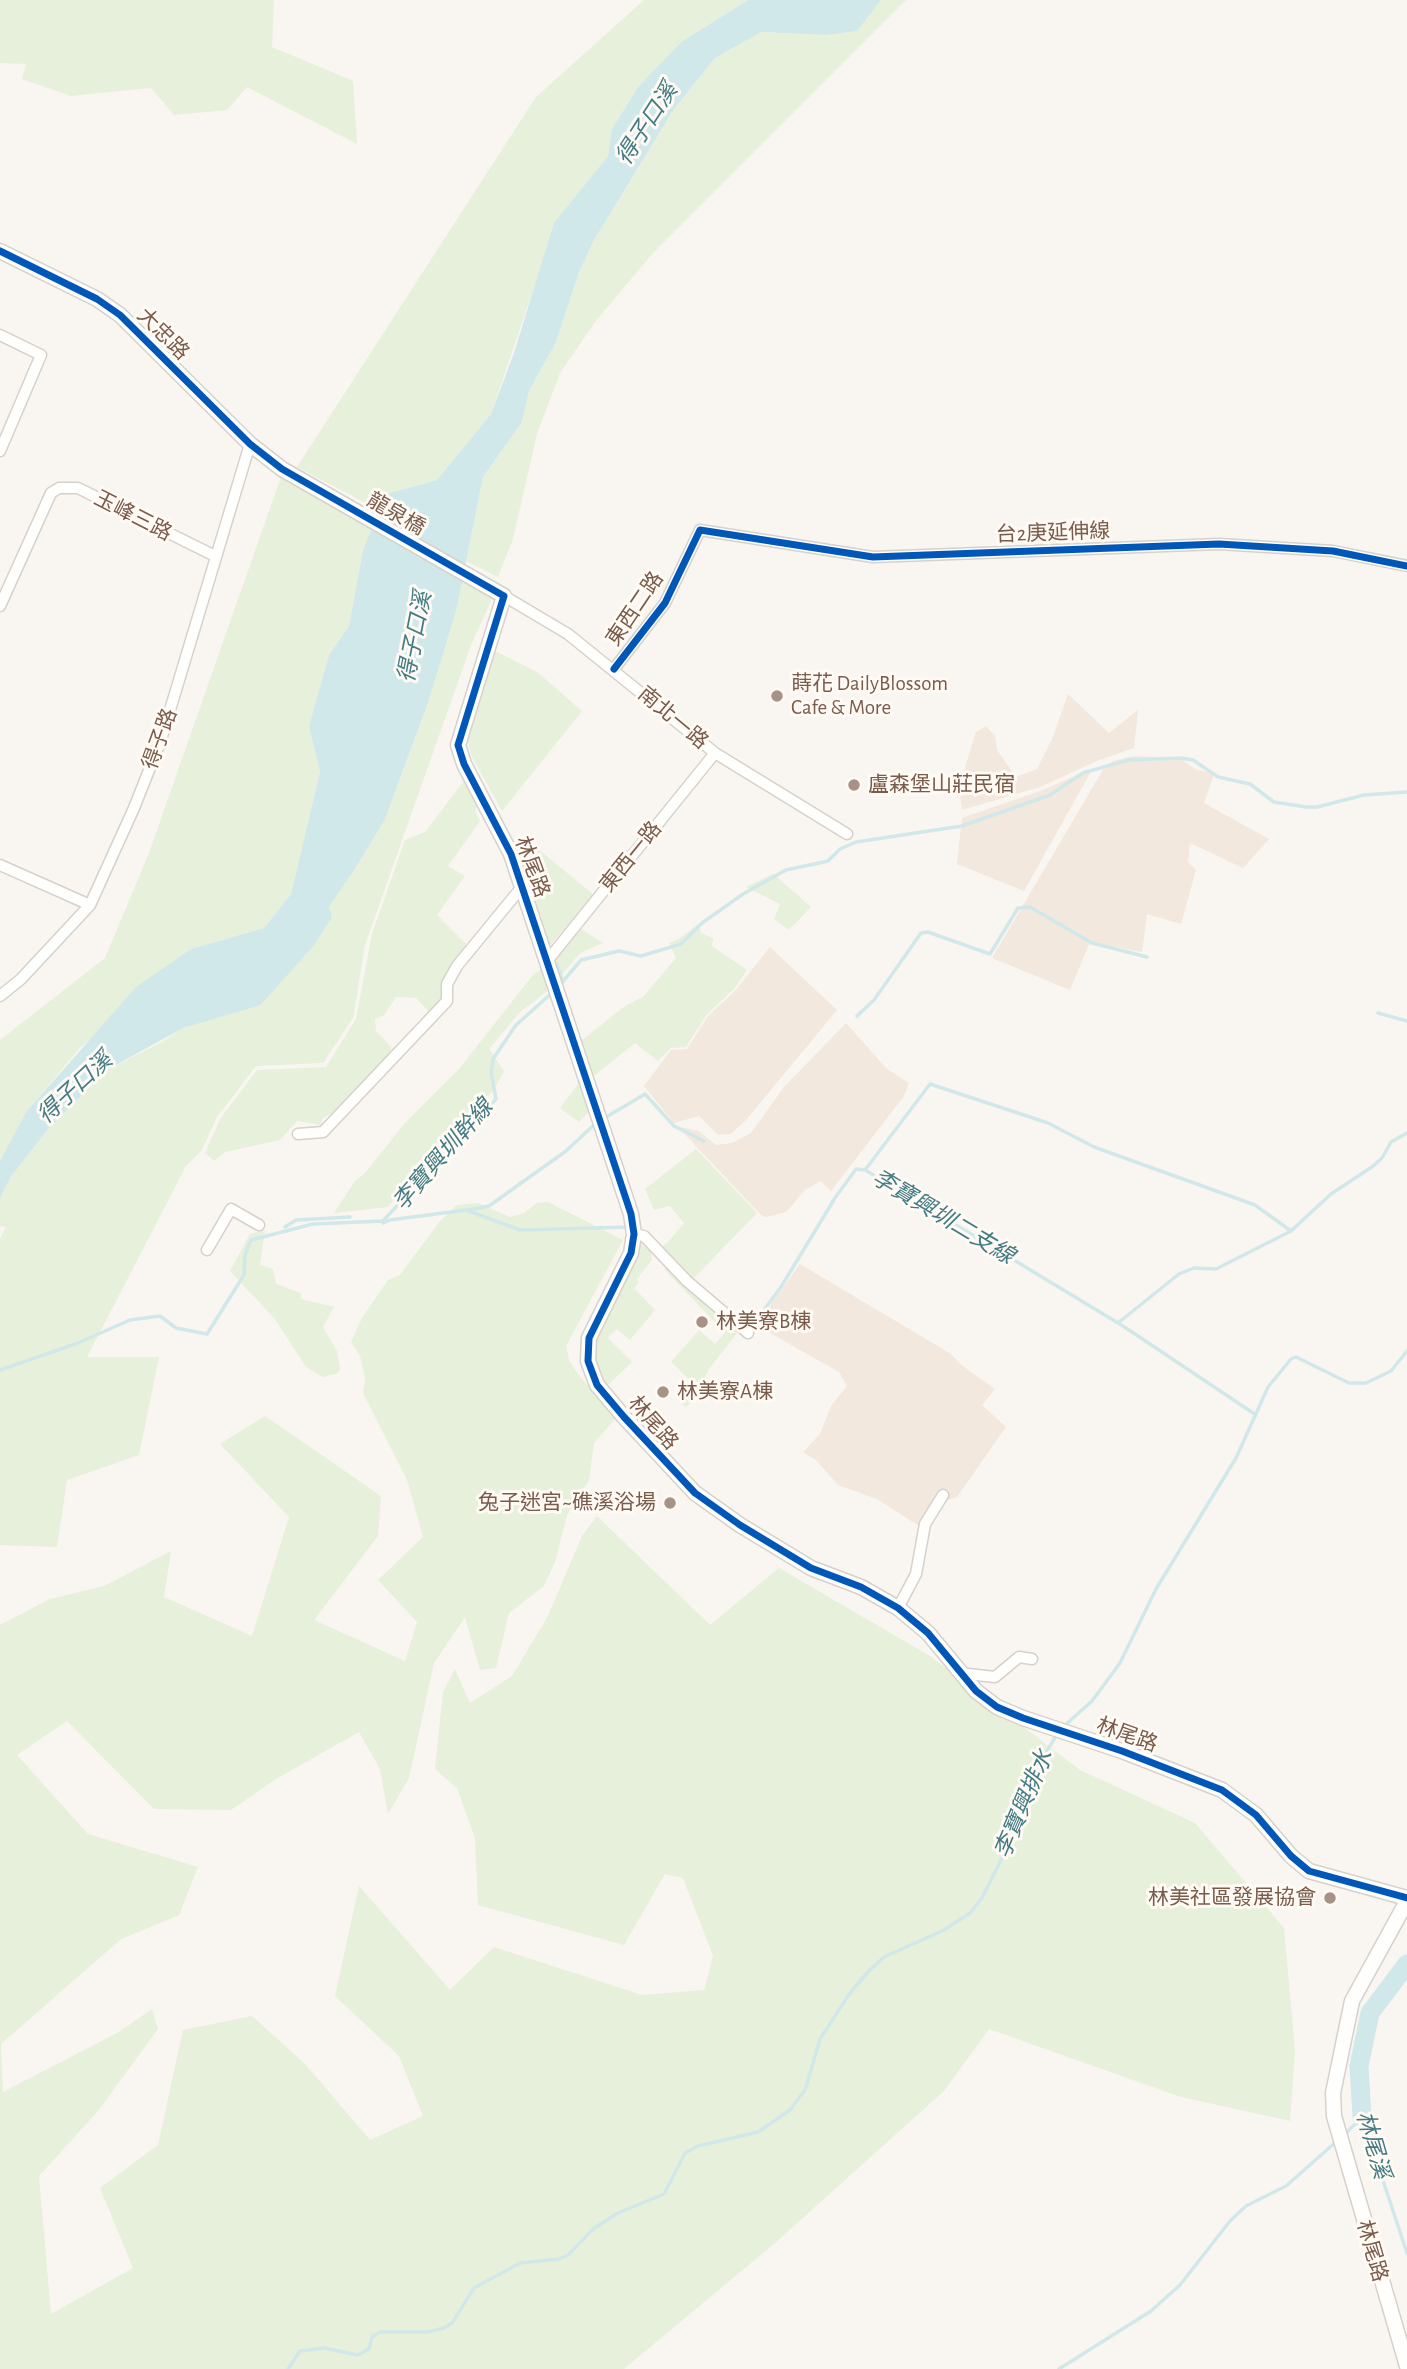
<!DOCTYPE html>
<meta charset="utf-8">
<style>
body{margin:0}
canvas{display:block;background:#f9f5f0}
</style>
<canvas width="1407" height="2369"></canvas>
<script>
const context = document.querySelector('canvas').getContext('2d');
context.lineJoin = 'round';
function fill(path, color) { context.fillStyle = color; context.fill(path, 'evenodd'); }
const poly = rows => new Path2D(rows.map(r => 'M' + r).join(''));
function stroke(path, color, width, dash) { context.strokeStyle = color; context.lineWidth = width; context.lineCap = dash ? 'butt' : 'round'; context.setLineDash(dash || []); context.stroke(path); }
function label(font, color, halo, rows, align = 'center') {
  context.font = font + ' "Alegreya Sans","Noto Sans TC",sans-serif'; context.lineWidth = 6; context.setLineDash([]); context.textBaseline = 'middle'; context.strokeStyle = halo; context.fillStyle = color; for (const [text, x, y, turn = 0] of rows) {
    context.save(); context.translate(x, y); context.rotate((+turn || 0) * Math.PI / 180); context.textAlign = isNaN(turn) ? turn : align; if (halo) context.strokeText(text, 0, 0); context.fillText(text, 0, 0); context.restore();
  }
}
const residential = poly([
 [1068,694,1109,733,1138,710,1134,748,1099,760,1040,787,962,810,959,787,976,732,986,726,995,736,997,750,1016,777,1037,769,1053,737],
 [1134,756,1179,758,1195,769,1214,774,1204,803,1269,839,1243,868,1190,843,1188,862,1196,870,1181,924,1147,914,1142,952,1090,942,1070,990,992,958,1104,768,1113,761],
 [1093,768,1024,891,957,864,962,818,1043,790],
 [770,947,837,1010,746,1120,731,1134,718,1135,699,1116,674,1123,644,1086,671,1050,687,1049,708,1016,735,991],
 [846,1023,887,1069,909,1083,904,1096,831,1191,821,1181,805,1190,786,1212,766,1217,761,1215,677,1126,699,1131,716,1145,732,1143,751,1133,784,1087],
 [800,1264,951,1354,960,1364,995,1389,982,1405,1006,1427,957,1497,938,1503,919,1526,877,1499,838,1485,816,1460,803,1452,820,1434,831,1406,847,1386,839,1372,756,1325]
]);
const green = poly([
 [0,0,274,0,272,47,353,81,357,144,247,87,227,110,174,115,151,88,71,96,22,79,26,64,0,63],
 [644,0,748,0,681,42,638,87,612,129,608,156,557,220,491,414,437,480,386,494,379,510,297,467,536,97],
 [881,0,906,0,653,253,595,322,560,373,537,434,513,539,498,577,466,561,483,477,522,422,529,391,556,342,579,272,594,240,674,109,715,58,761,32,827,35,856,31],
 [282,474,372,528,363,550,349,626,329,655,309,726,320,772,291,894,264,928,191,949,79,1049,26,1112,0,1161,0,1040,105,958,149,853],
 [462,579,493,597,471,645,365,945,353,1018,323,1063,256,1066,217,1117,202,1150,186,1166,87,1357,159,1357,139,1455,67,1480,57,1547,0,1545,0,1239,6,1227,0,1226,0,1198,10,1178,48,1129,107,1070,160,1043,199,1017,385,819,429,700,456,611],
 [495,651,537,672,582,711,502,811,472,757,467,740],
 [464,781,479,801,475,811,480,821,448,866,465,876,437,915,466,944,441,987,442,1000,429,1012,416,998,396,997,384,1015,375,1019,376,1031,391,1047,391,1054,334,1112,323,1118,321,1125,297,1121,280,1140,225,1152,214,1161,205,1153,220,1119,257,1070,326,1067,356,1019,372,934,405,840,425,832],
 [532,844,594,895,550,945,522,858],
 [773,874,811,907,789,930,774,919,780,904,746,887],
 [698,924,701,933,713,938,712,946,747,970,734,989,707,1014,686,1047,671,1048,658,1061,635,1043,594,1076,582,1040,625,1006,643,997,676,958,669,943,679,939],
 [578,927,603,943,580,953,561,976,553,956],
 [543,967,549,990,519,1013,489,1049,504,1071,494,1090,434,1151,388,1207,334,1213,355,1181,364,1174,405,1123,459,1069,533,975],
 [582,1079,592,1109,579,1122,560,1108],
 [696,1149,757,1213,691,1281,658,1249,667,1243,684,1223,670,1206,654,1210,645,1189],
 [548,1202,623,1240,566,1346,569,1360,577,1373,616,1418,594,1443,589,1480,567,1515,555,1562,544,1586,509,1613,496,1668,480,1670,465,1617,434,1663,409,1778,388,1814,380,1769,359,1732,276,1779,231,1810,154,1809,67,1721,17,1755,88,1834,198,1867,179,1915,121,1939,1,2044,3,2092,119,2032,152,2009,158,2029,98,2111,39,2176,51,2314,133,2268,100,2188,158,2145,183,2030,252,2016,304,2063,370,2140,423,2116,399,2056,335,1996,359,1886,450,1990,494,1947,642,1995,704,1990,713,1956,683,1878,665,1874,624,1945,478,1905,475,1838,457,1788,435,1769,443,1692,455,1669,470,1703,512,1676,548,1616,582,1536,597,1516,710,1625,779,1568,930,1656,1080,1770,1195,1823,1284,1928,1295,2051,1290,2121,1181,2097,989,2029,944,2091,774,2244,624,2369,0,2369,0,1625,50,1599,104,1586,171,1551,164,1597,252,1636,289,1517,220,1444,265,1416,381,1496,378,1536,314,1620,405,1661,417,1622,378,1580,423,1537,407,1480,363,1393,365,1378,360,1356,351,1342,362,1318,388,1280,400,1275,440,1221,457,1205,478,1203,510,1217,524,1213,537,1203],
 [265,1230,260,1265,273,1269,276,1284,301,1293,301,1299,334,1307,323,1327,337,1351,340,1368,338,1373,323,1377,306,1367,275,1319,230,1271,250,1234],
 [638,1242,651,1251,652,1260,637,1279,639,1283,634,1288,655,1310,630,1340,617,1329,608,1338,632,1362,606,1387,598,1376,591,1338],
 [667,1266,740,1329,709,1369,690,1404,685,1407,677,1397,691,1381,671,1362,699,1330,715,1344,725,1333,664,1269]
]);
const water = poly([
 [748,0,881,0,857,31,827,35,761,32,715,58,674,109,594,240,579,272,556,342,529,391,522,422,483,477,456,611,429,700,385,819,356,867,304,943,261,985,107,1070,48,1129,10,1178,0,1198,0,1161,26,1112,136,987,191,949,264,928,291,894,320,772,309,726,329,655,349,626,363,550,386,494,437,480,491,414,514,353,554,223,608,156,612,129,638,87,681,42]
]);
const stream = poly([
 [557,964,563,982],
 [559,986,581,960,619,951,641,956,681,944,702,923,743,894,786,870,828,861,840,849,856,842,962,826,1050,795,1083,773,1128,760,1181,758,1193,760,1218,777,1250,784,1274,802,1306,807,1317,807,1364,795,1407,792],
 [1378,1013,1407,1021],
 [857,1016,874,1000,921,933,928,932,990,954,1018,908,1030,907,1092,943,1147,957],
 [603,1119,645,1094,674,1126,704,1141],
 [865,1170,930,1084,1048,1123,1094,1147,1255,1205,1291,1231,1331,1194,1372,1167,1382,1158,1391,1142,1407,1133],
 [468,1210,489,1206,566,1151,596,1123],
 [383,1223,390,1220,466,1210,520,1230,629,1227],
 [285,1227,296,1220,350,1217],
 [1118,1323,1179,1274,1194,1268,1216,1269,1291,1231],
 [745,1326,755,1322,781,1287,835,1198,856,1169,865,1170,1123,1326,1256,1415],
 [0,1370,78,1343,130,1320,160,1316,176,1328,207,1334,244,1275,245,1255,251,1240,313,1224,383,1221,496,1099,491,1072,493,1059,516,1025,554,991],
 [1062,1728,1092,1701,1120,1663,1156,1589,1236,1458,1268,1387,1291,1359,1296,1357,1349,1383,1366,1383,1391,1371,1407,1351],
 [1343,2136,1362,2117,1407,2253],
 [288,2369,300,2351,324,2348,358,2355,369,2349,372,2337,380,2332,428,2332,444,2328,452,2323,474,2288,520,2263,559,2259,568,2255,593,2229,618,2213,664,2194,685,2153,698,2146,758,2132,790,2110,805,2090,820,2039,850,1993,869,1971,884,1957,944,1930,970,1913,982,1898,1032,1798,1040,1763,1057,1734],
 [1059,2369,1151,2311,1180,2285,1230,2221,1246,2206,1286,2186,1337,2141]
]);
const river = poly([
 [187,1017,255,997,306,940,322,915],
 [1362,2117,1359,2066,1370,2013,1407,1964]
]);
const minor = poly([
 [0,335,41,355,0,451],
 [504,596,568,634,715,753,847,834],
 [0,606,51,493,59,488,78,488,215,556],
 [614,669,665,603,700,530,873,557,1219,544,1333,551,1407,566],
 [0,865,90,905],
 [547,961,715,753],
 [0,996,21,979,90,905,134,808,161,740,250,444],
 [298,1134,323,1132,447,1001,447,984,457,966,521,888],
 [634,1234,644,1236,687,1281,748,1333],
 [207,1250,231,1209,259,1225],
 [898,1608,916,1574,925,1524,943,1495],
 [959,1673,995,1677,1019,1657,1032,1659]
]);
const tertiary = poly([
 [0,251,97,299,120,315,250,444,282,469,504,596,458,745,464,764,511,854,631,1214,634,1234,631,1253,589,1338,588,1361,597,1385,624,1417,695,1493,740,1525,811,1568,861,1587,898,1608,928,1633,976,1691,997,1707,1023,1718,1122,1751,1222,1790,1256,1815,1291,1856,1309,1871,1407,1898],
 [1407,1901,1352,2001,1333,2093,1334,2116,1407,2366]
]);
const cycleway = poly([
 [0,251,97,299,120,315,250,444,282,469,504,596,458,745,464,764,511,854,631,1214,634,1234,631,1253,589,1338,588,1361,597,1385,624,1417,695,1493,740,1525,811,1568,861,1587,898,1608,928,1633,976,1691,997,1707,1023,1718,1122,1751,1222,1790,1256,1815,1291,1856,1309,1871,1407,1898],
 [614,669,665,603,700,530,873,557,1219,544,1333,551,1407,566]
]);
const markers = [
 [777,696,7,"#a69286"],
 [854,785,7,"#a69286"],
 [702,1322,7,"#a69286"],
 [663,1392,7,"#a69286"],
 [670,1503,7,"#a69286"],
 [1330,1898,7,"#a69286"]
];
const streetNames = [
 ["大忠路",163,334,45],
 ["龍泉橋",396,514,30],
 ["玉峰三路",133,516,27],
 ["台2庚延伸線",1053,533,-2],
 ["東西二路",635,609,-56],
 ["南北一路",673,718,40],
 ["得子路",160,739,-70],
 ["東西一路",631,857,-51],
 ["林尾路",532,867,70],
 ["林尾路",653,1423,49],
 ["林尾路",1127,1735,20],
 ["林尾路",1372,2251,74]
];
const poiNames = [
 ["蒔花 DailyBlossom",791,684],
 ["Cafe & More",791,708],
 ["盧森堡山莊民宿",868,785],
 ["林美寮B棟",716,1322],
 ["林美寮A棟",677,1392],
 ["兔子迷宮~礁溪浴場",656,1503,"right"],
 ["林美社區發展協會",1316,1898,"right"]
];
const waterNames = [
 ["得子口溪",647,124,-57],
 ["得子口溪",415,637,-79],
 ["得子口溪",75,1088,-43],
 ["李寶興圳幹線",443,1155,-49],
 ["李寶興圳二支線",943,1217,31],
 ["李寶興排水",1024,1804,-67],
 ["林尾溪",1373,2145,74]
];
fill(residential, '#f2e8de');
fill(green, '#e7f0db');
fill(water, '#d0e8ea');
stroke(stream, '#d0e8ea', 3.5);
stroke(river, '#d0e8ea', 19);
stroke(minor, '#d7d1cb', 13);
stroke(tertiary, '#d7d1cb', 17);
stroke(minor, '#fefefd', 10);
stroke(tertiary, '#fefefd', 14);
stroke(cycleway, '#0057b8', 7);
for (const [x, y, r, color] of markers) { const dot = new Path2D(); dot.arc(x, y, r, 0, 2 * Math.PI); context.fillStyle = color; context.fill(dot); stroke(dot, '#fffaf3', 2.5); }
label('21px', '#7a5c4d', '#fffaf3', streetNames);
label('21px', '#7a5c4d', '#fffaf3', poiNames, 'left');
label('italic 23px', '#437c86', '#fffaf3', waterNames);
</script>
